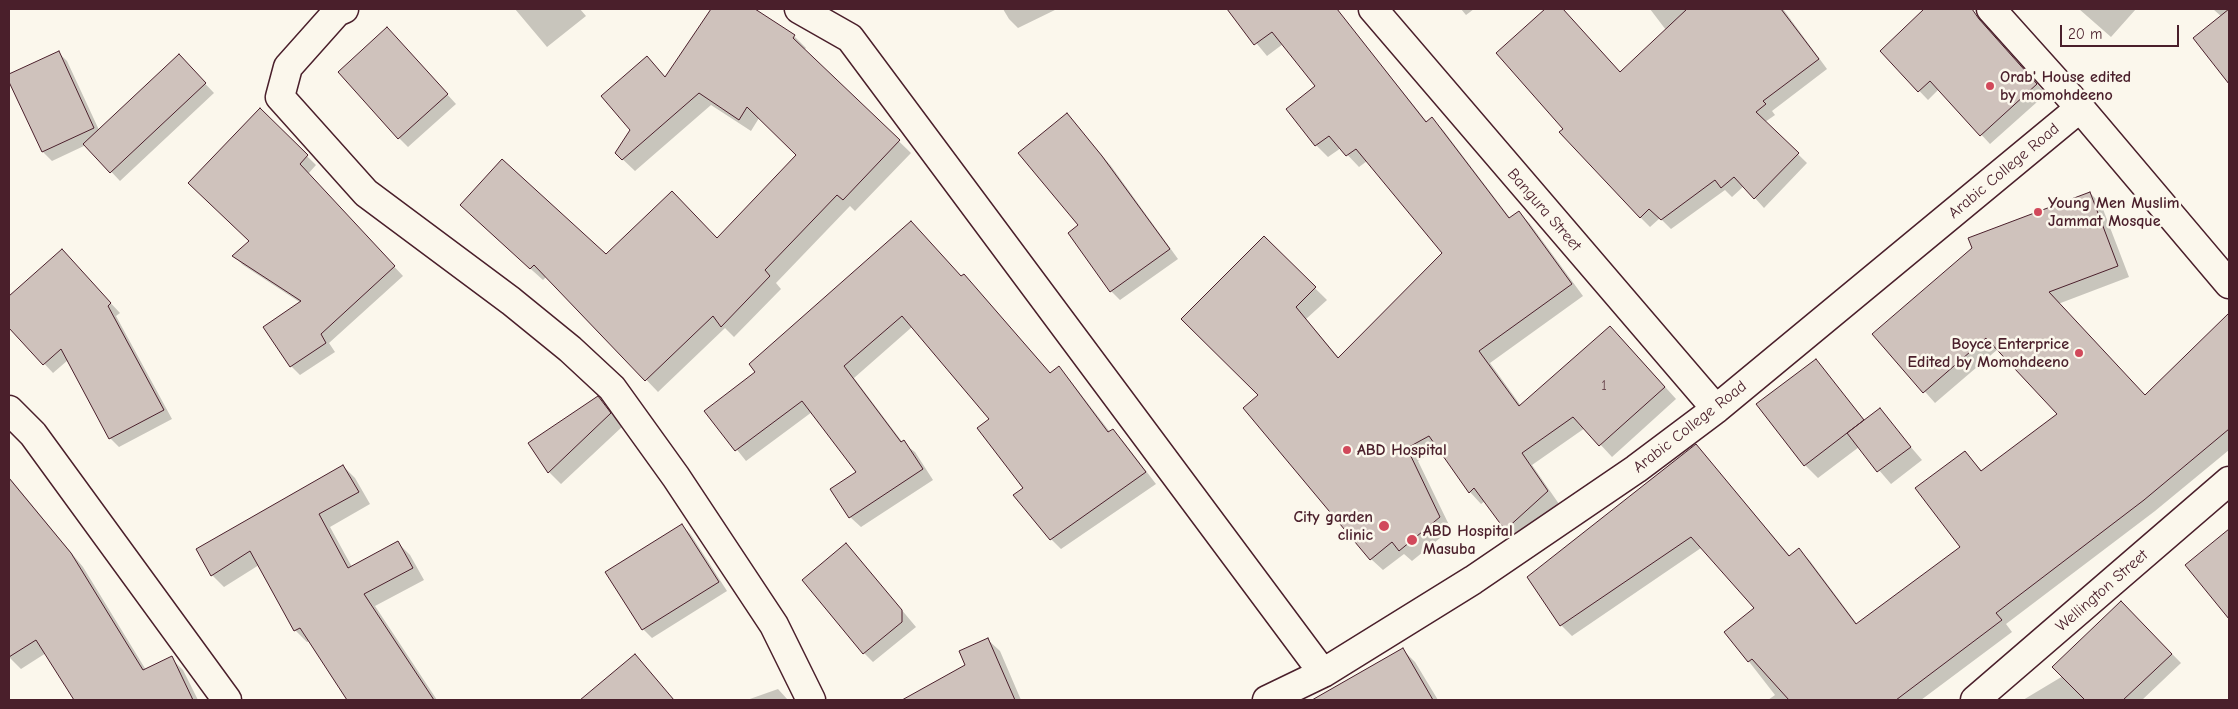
<!DOCTYPE html>
<style>
body{margin:0}
#map{position:relative;width:2238px;height:709px;overflow:hidden;background:#fbf7ec;font-family:"Comic Neue",sans-serif}
canvas{display:block}
.frame{position:absolute;inset:0;border:10px solid #4a1f2b;pointer-events:none}
.scale{position:absolute;left:2060px;top:25px;width:119px;height:22px;box-sizing:border-box;border:2px solid #4a1f2b;border-top:0;padding-left:6px;font-size:15px;line-height:18px;white-space:nowrap;color:#4a1f2b;-webkit-text-stroke:4px #fbf7ec;paint-order:stroke}
</style>
<div id="map">
<canvas width="2238" height="709"></canvas>
<div class="frame"></div>
<div class="scale">20 m</div>
</div>
<script>
const context = document.querySelector('canvas').getContext('2d');
context.lineJoin = 'round';
function fill(path, color) { context.fillStyle = color; context.fill(path, 'evenodd'); }
const poly = rows => new Path2D(rows.map(r => 'M' + r).join(''));
function stroke(path, color, width, dash) { context.strokeStyle = color; context.lineWidth = width; context.lineCap = dash ? 'butt' : 'round'; context.setLineDash(dash || []); context.stroke(path); }
function label(font, color, halo, rows, align = 'center') {
  context.font = font + ' "Comic Neue",sans-serif'; context.lineWidth = 5; context.setLineDash([]); context.textBaseline = 'middle'; context.strokeStyle = halo; context.fillStyle = color; for (const [text, x, y, turn = 0] of rows) {
    context.save(); context.translate(x, y); context.rotate((+turn || 0) * Math.PI / 180); context.textAlign = isNaN(turn) ? turn : align; if (halo) context.strokeText(text, 0, 0); context.fillText(text, 0, 0); context.restore();
  }
}
const shadow = poly([
 [515,9,580,9,586,16,547,47],
 [712,9,753,9,794,36,806,48,804,50,911,153,855,211,850,206,776,283,781,289,734,337,725,328,658,392,547,276,543,280,473,217,606,255,718,240,798,156,759,118,751,131,711,105,635,171,616,153],
 [1003,9,1057,9,1018,28,1009,19],
 [1228,9,1328,9,1342,27,1357,35,1427,122,1432,119,1443,130,1510,218,1519,212,1530,224,1583,296,1490,363,1521,406,1622,339,1676,399,1612,457,1585,428,1532,465,1559,504,1518,541,1485,501,1481,504,1470,492,1439,448,1418,461,1451,529,1412,561,1404,554,1383,570,1371,559,1260,395,1264,238,1327,300,1306,319,1339,358,1444,253,1367,161,1359,167,1341,148,1328,157,1316,145,1288,109,1317,87,1283,44,1267,56],
 [1461,9,1474,9,1466,15],
 [1547,9,1562,9,1621,73,1666,30,1650,9,1783,9,1827,69,1772,111,1775,115,1765,122,1807,163,1764,208,1744,186,1732,197,1725,190,1671,229,1660,218,1650,227,1618,195,1565,129,1497,53],
 [1926,9,1970,9,2046,94,1990,144,1939,89,1928,100,1881,51],
 [2079,9,2136,9,2111,37],
 [2213,9,2229,9,2229,79,2218,68,2222,17],
 [396,38,456,104,408,147,399,138],
 [58,52,67,61,99,130,179,56,214,93,120,181,86,145,52,161,43,152,9,75],
 [260,110,316,165,308,174,403,276,329,343,335,352,300,375,291,366,301,303,243,265,234,256,251,241],
 [1067,115,1111,166,1178,259,1120,300,1111,291,1080,226],
 [2090,193,2101,204,2129,277,2058,304,2145,397,2226,318,2229,322,2229,450,2155,511,2006,624,2012,632,1921,700,1768,700,1775,695,1726,632,1756,608,1701,548,1572,636,1561,625,1696,445,1790,556,1799,550,1810,561,1857,624,1961,547,1965,452,1982,471,2059,414,1998,349,1935,403,1874,334],
 [911,222,961,277,964,275,974,286,1051,374,1058,368,1069,379,1110,432,1112,431,1123,441,1156,484,1061,549,1051,539,991,419,912,327,854,378,903,443,915,452,933,480,861,527,850,517,858,472,812,412,746,461,706,411,757,373],
 [62,251,120,313,116,316,172,419,119,447,110,438,68,360,53,373,9,326,9,298],
 [1816,361,1865,421,1879,410,1922,460,1891,484,1859,447,1818,478,1805,465,1758,405],
 [597,398,623,426,561,484,549,472],
 [343,466,355,478,370,504,330,527,352,567,398,543,410,555,424,580,375,606,437,700,349,700,310,641,307,642,295,630,259,565,224,587,212,575,198,550],
 [9,477,83,567,146,670,171,658,183,670,198,700,75,700,46,653,21,669,9,657,9,617,18,611,9,601],
 [682,525,691,535,727,591,652,638,643,629,607,572],
 [2229,531,2229,617,2187,566],
 [855,554,916,627,873,662,864,653],
 [2121,602,2181,663,2142,700,2023,700,2063,676],
 [988,640,1000,651,1021,700,904,700,966,665],
 [1402,649,1415,662,1438,700,1314,700],
 [635,656,644,665,674,700,600,700,592,691],
 [778,689,788,700,747,700]
]);
const building = poly([
 [711,9,755,9,795,35,793,38,900,140,843,200,837,195,765,270,770,276,721,327,713,316,645,381,534,265,530,269,460,205,502,159,606,254,672,191,717,238,796,155,747,107,739,120,699,93,622,160,615,153,630,130,601,96,647,56,665,77,711,9],
 [1227,9,1337,9,1426,122,1432,117,1509,218,1519,211,1572,284,1479,351,1519,406,1610,326,1665,387,1599,446,1573,417,1522,453,1548,491,1505,530,1474,488,1469,493,1429,436,1407,448,1440,517,1399,551,1392,542,1370,560,1243,408,1258,395,1181,319,1264,236,1316,287,1296,307,1338,358,1442,253,1356,149,1346,156,1329,136,1315,146,1286,109,1315,86,1272,32,1254,45,1227,9],
 [1545,9,1563,9,1620,72,1687,9,1781,9,1819,59,1763,101,1766,104,1756,112,1799,153,1754,199,1734,177,1721,188,1715,180,1661,220,1649,209,1640,218,1559,132,1563,129,1496,53,1545,9],
 [1924,9,1972,9,1979,19,2037,84,1980,136,1930,81,1918,92,1880,51,1924,9],
 [2229,9,2229,84,2193,38,2229,9],
 [387,27,448,94,398,139,338,72,387,27],
 [59,51,94,128,42,152,9,82,9,74,59,51],
 [179,54,206,83,110,173,83,144,179,54],
 [260,108,308,155,300,164,395,266,321,334,326,343,290,367,263,327,301,301,232,256,249,241,188,183,260,108],
 [1067,113,1102,156,1170,249,1110,292,1068,233,1078,225,1018,153,1067,113],
 [2090,192,2118,266,2049,292,2145,395,2229,313,2229,429,2144,500,1996,613,2002,620,1896,700,1789,700,1752,659,1748,662,1724,632,1754,608,1691,537,1560,626,1527,577,1696,444,1789,556,1799,548,1856,624,1960,547,1915,488,1965,451,1981,471,2057,414,1986,338,1923,393,1872,334,1972,248,1968,238,2090,192],
 [911,221,961,276,964,274,1050,373,1059,366,1108,432,1113,429,1146,472,1050,540,1013,495,1023,488,977,428,989,419,902,316,844,366,901,442,904,440,923,469,849,518,830,489,856,472,802,401,735,451,704,411,755,372,749,364,911,221],
 [62,249,111,303,108,306,164,410,109,439,61,349,43,365,9,328,9,296,62,249],
 [1816,359,1864,420,1804,466,1756,404,1816,359],
 [598,396,611,413,548,473,528,443,598,396],
 [1880,408,1911,447,1877,472,1847,433,1880,408],
 [343,465,359,492,319,514,348,568,398,541,413,568,364,594,434,700,347,700,300,628,294,631,250,551,211,576,196,549,343,465],
 [9,478,71,553,143,670,172,656,193,700,74,700,36,640,9,657,9,478],
 [682,524,719,582,642,630,605,572,682,524],
 [2229,529,2229,619,2185,565,2229,529],
 [846,543,902,610,902,622,863,654,802,580,846,543],
 [2121,601,2172,654,2123,700,2085,700,2052,667,2121,601],
 [988,638,1015,700,902,700,965,665,959,651,988,638],
 [1403,648,1433,700,1312,700,1403,648],
 [635,654,674,700,580,700,635,654]
]);
const minor = poly([
 [344,9,337,12,288,67,280,97,366,193,511,301,570,349,612,388,676,477,774,625,811,700],
 [799,9,850,38,1323,673],
 [1373,9,1716,409],
 [1991,9,2080,108,2229,284],
 [9,410,33,434,227,700],
 [1267,700,1323,673,1473,580,1636,469,1716,409,2080,108],
 [1975,700,2229,481]
]);
const markers = [
 [1990,86,5,"#d1495b"],
 [2038,212,5,"#d1495b"],
 [2079,353,5,"#d1495b"],
 [1347,450,5,"#d1495b"],
 [1384,526,6,"#d1495b"],
 [1412,540,6,"#d1495b"]
];
const numberNames = [
 ["1",1604,386]
];
const poiNames = [
 ["Orab' House edited",2000,77],
 ["by momohdeeno",2000,95],
 ["Young Men Muslim",2048,203],
 ["Jammat Mosque",2048,221],
 ["Boyce Enterprice",2069,344,"right"],
 ["Edited by Momohdeeno",2069,362,"right"],
 ["ABD Hospital",1357,450],
 ["City garden",1373,517,"right"],
 ["clinic",1373,535,"right"],
 ["ABD Hospital",1423,531],
 ["Masuba",1423,549]
];
const streetNames = [
 ["Arabic College Road",2004,171,-40],
 ["Bangura Street",1544,210,49],
 ["Arabic College Road",1690,427,-38],
 ["Wellington Street",2102,591,-41]
];
fill(shadow, '#0003');
fill(building, '#cfc2bc');
stroke(building, '#4a1f2b', 1);
stroke(minor, '#4a1f2b', 31);
stroke(minor, '#fbf7ec', 28);
for (const [x, y, r, color] of markers) { const dot = new Path2D(); dot.arc(x, y, r, 0, 2 * Math.PI); context.fillStyle = color; context.fill(dot); stroke(dot, '#fbf7ec', 2); }
label('14px', '#6b484f', null, numberNames);
label('bold 16px', '#4a1f2b', '#fbf7ec', poiNames, 'left');
label('16px', '#4a1f2b', '#fbf7ec', streetNames);
</script>
